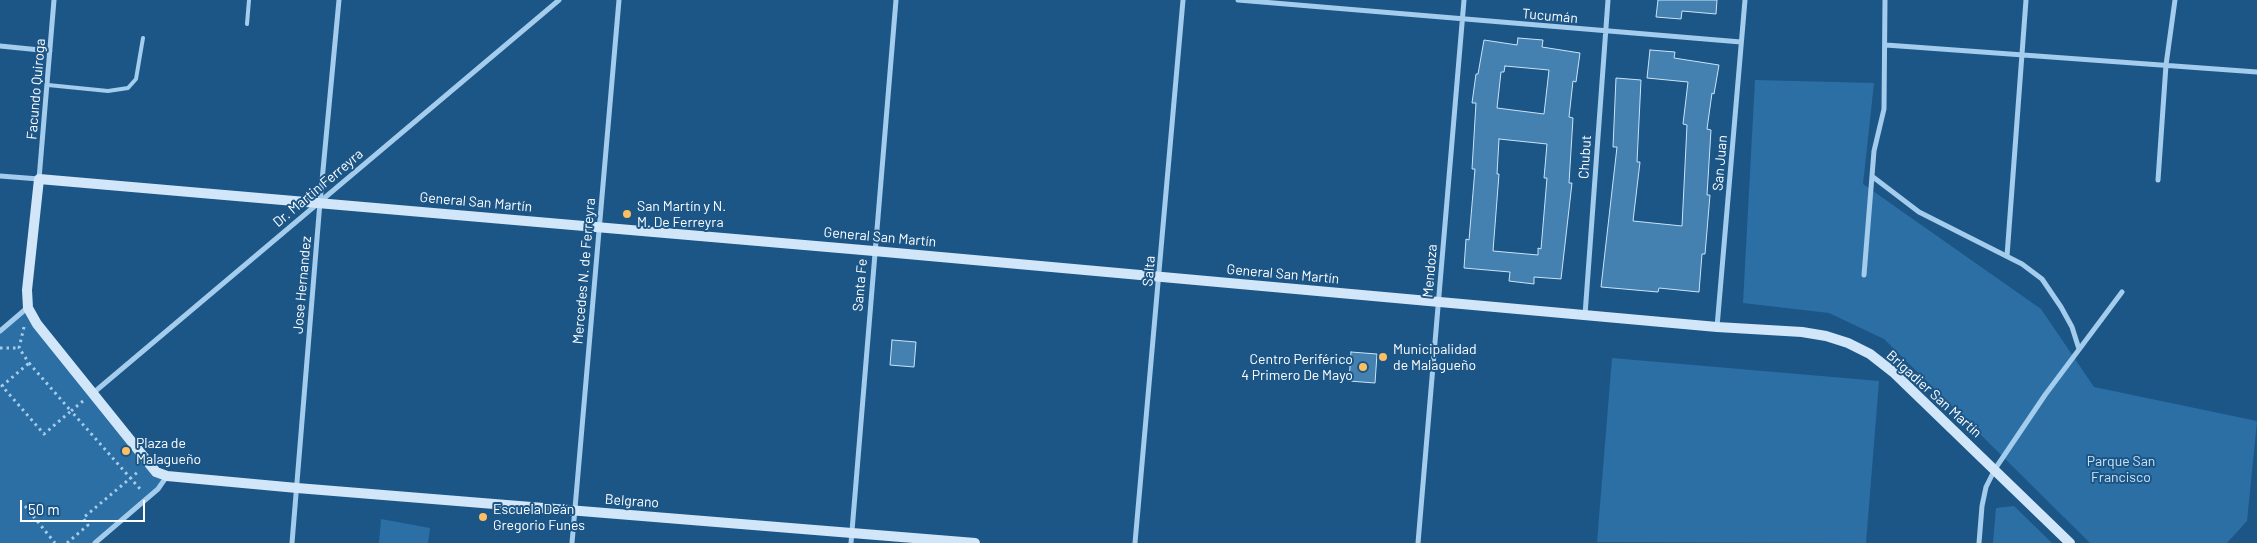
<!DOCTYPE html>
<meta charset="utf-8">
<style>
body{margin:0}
#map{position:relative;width:2257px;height:543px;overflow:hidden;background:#1c5687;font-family:Barlow,sans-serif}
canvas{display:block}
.scale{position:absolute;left:20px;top:500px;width:125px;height:22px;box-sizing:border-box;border:2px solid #fff;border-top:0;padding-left:6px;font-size:15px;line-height:18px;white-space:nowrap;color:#fff;-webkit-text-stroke:4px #1c5687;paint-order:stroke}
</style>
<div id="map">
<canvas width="2257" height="543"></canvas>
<div class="scale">50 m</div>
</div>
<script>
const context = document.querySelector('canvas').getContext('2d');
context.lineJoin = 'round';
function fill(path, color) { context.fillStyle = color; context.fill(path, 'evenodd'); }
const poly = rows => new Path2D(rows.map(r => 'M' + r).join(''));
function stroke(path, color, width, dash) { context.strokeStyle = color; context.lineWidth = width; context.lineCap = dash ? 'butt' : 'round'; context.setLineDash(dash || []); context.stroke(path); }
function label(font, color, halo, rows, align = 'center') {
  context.font = font + ' Barlow,sans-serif'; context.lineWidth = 4; context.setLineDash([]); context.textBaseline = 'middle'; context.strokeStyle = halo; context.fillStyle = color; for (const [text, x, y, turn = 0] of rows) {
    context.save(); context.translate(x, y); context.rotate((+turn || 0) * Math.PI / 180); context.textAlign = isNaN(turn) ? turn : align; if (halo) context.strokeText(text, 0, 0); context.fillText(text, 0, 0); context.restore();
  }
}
const green = poly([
 [1755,80,1874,83,1863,184,2041,309,2094,387,2257,421,2247,521,2227,543,2090,543,1884,339,1829,313,1743,303],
 [28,308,147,465,167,476,158,489,95,543,0,543,0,331],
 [1612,358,1879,381,1866,543,1597,542],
 [2014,506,2052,543,1993,543,1996,508],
 [381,519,430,528,428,543,379,543]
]);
const building = poly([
 [1658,0,1717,0,1716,14,1682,11,1681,19,1656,17,1658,0],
 [1518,38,1543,40,1542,47,1580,53,1576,82,1573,81,1569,117,1573,118,1569,183,1572,183,1561,279,1534,277,1534,284,1509,281,1510,272,1464,268,1466,239,1469,240,1475,169,1472,169,1476,103,1472,103,1476,74,1478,74,1484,40,1517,45,1518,38],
 [1505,66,1549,70,1544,114,1497,108,1501,72,1504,72,1505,66],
 [1499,139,1547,144,1544,178,1547,178,1541,249,1538,248,1538,255,1493,251,1499,174,1497,174,1499,139],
 [1650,50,1675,52,1674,58,1719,65,1714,94,1712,93,1707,129,1711,130,1707,195,1710,195,1705,254,1702,254,1699,292,1659,288,1658,292,1601,287,1617,147,1613,147,1616,78,1641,80,1637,162,1640,162,1633,221,1682,226,1687,125,1683,124,1688,82,1647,78,1650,50],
 [892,340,916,342,914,367,890,365,892,340],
 [1351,352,1377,354,1375,383,1349,381,1351,352]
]);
const path = poly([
 [24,327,19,348,29,363],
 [0,348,19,348],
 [29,363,71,411,44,434,2,386,29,363],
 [83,401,71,411,141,490],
 [25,506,55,543],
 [67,543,88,525,83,518,139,471]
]);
const lane = poly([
 [247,24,249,0],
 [48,85,108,91,128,88,136,79,143,38]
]);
const street = poly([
 [1238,0,1741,42],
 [1886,45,2257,72],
 [0,46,50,51],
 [0,176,39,179,54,0],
 [1873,177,1919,212,2022,264,2042,279,2061,307,2072,327,2079,349],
 [2158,180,2166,65,2175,0],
 [2007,256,2026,0],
 [1864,275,1874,151,1884,109,1885,0],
 [1585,315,1608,0],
 [1717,327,1745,0],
 [0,331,27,308],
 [92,394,559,0],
 [95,543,158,489,167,476],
 [292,543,320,202,339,0],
 [572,543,619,0],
 [851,543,896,0],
 [1135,543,1183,0],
 [1418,543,1464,0],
 [1979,543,1982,506,1986,487,1995,469,2045,395,2122,292]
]);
const secondary = poly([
 [975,543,297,488,167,476,156,472,37,324,28,308,27,290,39,179,874,251,1717,327,1802,332,1826,336,1848,343,1870,354,1893,372,2070,543]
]);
const markers = [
 [627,214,5,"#fcbf62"],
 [1383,357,5,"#fcbf62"],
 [1363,367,5,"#fcbf62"],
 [126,451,5,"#fcbf62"],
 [483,517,5,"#fcbf62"]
];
const streetNames = [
 ["Tucumán",1550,16,5],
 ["Facundo Quiroga",36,89,-85],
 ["Chubut",1585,157,-86],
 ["San Juan",1720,163,-85],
 ["Dr. Martin Ferreyra",318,188,-40],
 ["General San Martín",476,202,5],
 ["General San Martín",880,237,5],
 ["Mercedes N. de Ferreyra",584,271,-85],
 ["Salta",1149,271,-85],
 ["Mendoza",1430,271,-85],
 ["General San Martín",1283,274,5],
 ["Jose Hernandez",302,285,-85],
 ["Santa Fe",860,285,-85],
 ["Brigadier San Martín",1934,394,42],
 ["Belgrano",632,501,4]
];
const poiNames = [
 ["San Martín y N.",637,206],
 ["M. De Ferreyra",637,222],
 ["Municipalidad",1393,349],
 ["de Malagueño",1393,365],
 ["Centro Periférico",1353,359,"right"],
 ["4 Primero De Mayo",1353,375,"right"],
 ["Plaza de",136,443],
 ["Malagueño",136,459],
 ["Escuela Deán",493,509],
 ["Gregorio Funes",493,525]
];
const parkNames = [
 ["Parque San",2121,461],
 ["Francisco",2121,477]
];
fill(green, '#2c6fa4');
fill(building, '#4480b0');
stroke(building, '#cae4f8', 1);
stroke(path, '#a4ccec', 3, [2.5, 4]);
stroke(lane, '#a4ccec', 4);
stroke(street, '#a4ccec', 5);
stroke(secondary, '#d1e6f8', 10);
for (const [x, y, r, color] of markers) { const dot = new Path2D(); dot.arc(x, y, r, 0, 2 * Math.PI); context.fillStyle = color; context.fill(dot); stroke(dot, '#1c5687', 2); }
label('14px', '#fff', '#1c5687', streetNames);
label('14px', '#fff', '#1c5687', poiNames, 'left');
label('14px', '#cae4f8', '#1c5687', parkNames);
</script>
